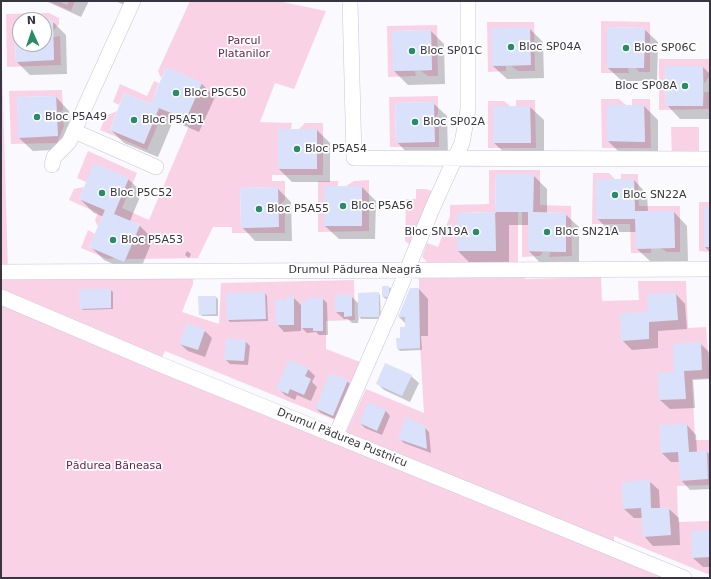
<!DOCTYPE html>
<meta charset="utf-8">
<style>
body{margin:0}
#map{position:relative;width:711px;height:579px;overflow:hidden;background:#f9f9fe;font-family:"DejaVu Sans",sans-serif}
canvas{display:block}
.frame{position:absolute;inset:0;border:2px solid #37353f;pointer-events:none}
.north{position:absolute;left:12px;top:12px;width:40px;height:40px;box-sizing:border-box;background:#fff;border:1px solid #afaeb2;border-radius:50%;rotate:357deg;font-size:11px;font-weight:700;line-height:16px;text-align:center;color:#37353f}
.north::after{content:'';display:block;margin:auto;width:14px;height:18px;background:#298c66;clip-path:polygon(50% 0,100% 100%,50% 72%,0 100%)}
</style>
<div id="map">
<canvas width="711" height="579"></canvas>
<div class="frame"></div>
<div class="north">N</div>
</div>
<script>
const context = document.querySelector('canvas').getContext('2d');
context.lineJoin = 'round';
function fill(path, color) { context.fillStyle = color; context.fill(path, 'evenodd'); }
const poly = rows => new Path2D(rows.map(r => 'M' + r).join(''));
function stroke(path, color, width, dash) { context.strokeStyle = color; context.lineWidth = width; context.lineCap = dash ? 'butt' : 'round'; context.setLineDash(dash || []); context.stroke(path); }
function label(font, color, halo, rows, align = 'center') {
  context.font = font + ' "DejaVu Sans",sans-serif'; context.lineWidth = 3.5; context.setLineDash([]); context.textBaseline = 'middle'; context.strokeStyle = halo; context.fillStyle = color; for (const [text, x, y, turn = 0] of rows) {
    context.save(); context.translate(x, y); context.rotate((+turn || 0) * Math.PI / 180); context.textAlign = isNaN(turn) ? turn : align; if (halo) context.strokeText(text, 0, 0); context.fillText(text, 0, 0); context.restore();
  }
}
const green = poly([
 [48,1,59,1,67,5,69,1,75,1,71,11],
 [190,1,278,1,326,11,294,89,275,83,260,122,292,123,291,129,278,129,278,169,317,169,317,129,299,129,305,123,323,123,323,175,272,175,272,181,285,181,285,200,278,207,278,187,240,188,241,228,278,227,278,212,285,212,285,233,232,233,232,227,213,227,198,258,211,258,126,259,140,225,114,214,86,182,77,178,88,151,137,173,122,208,149,220,189,126,162,115,147,150,100,130,106,116,117,111,110,130,144,144,159,108,186,119,202,83,166,68,161,78,158,71],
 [49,13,59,18,59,24,53,31,53,20,14,21,16,62,54,60,53,37,60,36,61,65,7,67,6,14],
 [601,21,650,22,650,72,639,72,636,68,644,67,645,28,607,27,607,68,628,68,629,73,601,73],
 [487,22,534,22,535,71,518,71,511,66,530,65,530,28,492,28,492,66,506,66,506,71,488,72],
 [437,25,438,76,428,76,421,71,432,70,431,30,393,31,394,71,415,71,416,76,388,77,387,26],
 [1,29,8,272,194,271,193,284,182,312,219,324,221,283,354,280,355,320,326,321,326,349,360,362,335,420,165,351,159,364,428,466,346,432,366,389,424,413,419,327,419,270,524,269,525,279,601,277,602,301,639,300,638,281,686,281,688,328,706,327,710,378,692,379,695,440,710,440,710,485,677,486,678,522,710,521,710,575,614,536,614,549,684,578,1,578],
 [659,59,709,59,709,77,704,84,703,66,665,66,666,106,703,106,704,92,709,92,709,109,659,110],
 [154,81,159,83,151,104,124,93,119,105,113,102,120,84,147,96],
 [62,90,63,110,57,116,56,96,17,97,19,138,57,121,63,121,64,126,57,143,11,144,9,91],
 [438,96,438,114,434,120,434,102,395,103,396,143,434,127,439,127,439,147,390,147,389,97],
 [601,99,619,99,626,105,607,105,607,141,645,142,644,105,632,105,632,99,650,99,651,148,602,148],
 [516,100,535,100,536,148,488,148,488,101,504,101,510,106,493,106,493,143,531,143,530,106,516,106],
 [671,127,699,127,699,159,672,159],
 [489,170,540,170,540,205,571,206,572,256,549,257,550,252,566,252,566,213,533,212,534,174,496,174,495,212,518,212,518,263,429,264,422,257,427,243,438,247,450,216,450,205,489,204],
 [495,212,496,251,457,251,457,213],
 [593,173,609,173,615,179,596,179,596,218,635,219,651,248,651,253,631,253,630,224,592,224],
 [621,174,638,174,639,206,680,206,680,252,667,252,660,248,675,247,674,211,635,211,634,180,621,179],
 [369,180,369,231,318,232,318,181,338,181,338,186,324,186,324,226,362,226,362,186,346,186,354,181],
 [84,187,79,199,105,210,98,227,95,220,98,213,69,200,74,189],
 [416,189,426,189,434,192,412,246,405,241,406,199,416,199],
 [699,202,710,202,710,207,704,208,704,247,710,247,710,252,699,251],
 [522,212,528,212,528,251,543,252,540,256,522,257],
 [88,230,95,234,89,247,116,258,108,259,81,248]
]);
const shadow = poly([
 [46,1,89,1,81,17],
 [115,1,132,1,129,7],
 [44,21,52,21,66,35,67,74,30,75,17,62,20,22,20,44,44,44],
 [529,28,543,42,544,78,507,79,493,66],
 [644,29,658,42,657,81,622,81,608,68],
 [431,31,444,44,445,84,408,85,394,71,393,32],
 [666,67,703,67,710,74,710,119,680,119,667,105],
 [166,69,202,84,215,97,199,132,173,121,158,157,124,143,111,130,151,105],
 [56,97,69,111,71,149,33,151,19,138],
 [433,103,447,116,448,155,410,156,397,142],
 [644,106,658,120,658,155,621,154,608,141],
 [494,107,530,107,544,120,544,156,508,156,494,143],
 [317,130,330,143,330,182,292,182,279,169],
 [497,175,533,175,547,189,547,213,565,214,579,227,579,265,542,265,529,251,529,225,509,225,509,265,471,264,458,251,458,214,496,213],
 [128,179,142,192,130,221,140,226,153,239,138,275,104,260,90,246,104,217,94,213,80,199],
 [634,180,647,194,648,212,674,212,687,226,688,261,651,262,637,249,637,232,610,232,597,218],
 [362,187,376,201,375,239,339,239,325,226],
 [277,188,291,202,292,241,255,241,242,227],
 [710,208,710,252,705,247],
 [187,251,191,254,189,258,185,255],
 [389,287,391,289,391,298,386,299,383,297],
 [411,289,419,289,428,299,428,336,421,336,422,350,400,351,398,349,407,328,406,324,399,317],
 [111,290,113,292,113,309,83,310,81,308],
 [265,293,267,296,268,321,230,322,228,320],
 [378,293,380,295,381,319,361,319,359,316,358,323,352,323,348,319,344,319,336,312,351,296,359,304],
 [676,294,685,304,687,329,658,331,658,348,632,350,622,340,649,313],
 [216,297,218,299,218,316,202,316,200,314],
 [293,297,302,306,322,298,327,303,328,335,319,335,316,332,307,333,301,327,301,331,284,332,277,324,287,301],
 [205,331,212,338,205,357,188,351,180,344],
 [245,341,250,346,248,365,230,364,225,359],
 [700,343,710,353,710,379,693,380,695,408,670,409,660,400,676,373],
 [308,369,315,376,312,382,317,387,311,401,297,395,295,400,285,395,278,388],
 [411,376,419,383,410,402,384,390,377,383],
 [347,381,352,386,337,420,321,413,316,408],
 [369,404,386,411,390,416,382,435,365,428,360,423],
 [687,425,696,435,697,452,707,452,710,455,710,489,690,490,681,480,680,462,671,462,662,453],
 [424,427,429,432,431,453,404,443,399,438],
 [649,481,659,490,660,509,669,509,679,518,680,545,653,546,644,536,643,518,634,518,624,509],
 [710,531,710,567,703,567,693,558]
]);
const building = poly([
 [44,20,53,20,54,60,16,62,14,21,20,21,20,44,44,44],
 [530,27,531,65,492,66,491,28],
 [607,27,645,28,644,68,607,68],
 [431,30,432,70,393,71,392,31],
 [665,66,703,66,703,106,666,106],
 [166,67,202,83,186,119,159,108,144,144,110,130,124,93,151,104],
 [56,96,58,136,18,138,17,97],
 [434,102,435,142,396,143,395,103],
 [607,105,644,105,645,142,607,141],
 [493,106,530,106,531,143,493,143],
 [278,129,317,129,317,169,278,169],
 [94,163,129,178,114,214,140,225,124,262,89,247,105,210,79,199],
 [496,174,534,174,533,212,566,213,566,252,528,251,528,212,495,212],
 [596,179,634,179,635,211,674,211,675,248,636,249,635,219,596,219],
 [324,186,362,186,362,226,324,226],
 [278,187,279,227,241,228,240,188],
 [704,207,710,207,710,247,704,247],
 [495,212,496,251,457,251,457,213],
 [382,286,389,286,389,297,382,297],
 [410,288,419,288,420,348,397,349,396,338,400,338,400,327,405,327,405,317,398,317],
 [79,289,111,289,111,308,80,309],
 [265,292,266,319,227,320,226,293],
 [379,292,379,317,358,317,358,293],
 [676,293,678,320,649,322,649,339,621,341,620,313,648,312,647,294],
 [335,295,352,295,352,316,344,317,344,312,335,312],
 [198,296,216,296,216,314,199,315],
 [294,296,294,325,276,325,275,300,286,300,286,297],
 [323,297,323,331,313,331,313,328,301,328,301,302,307,301,307,298],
 [187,323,205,330,198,350,179,344],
 [226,338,246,340,244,361,224,360],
 [701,342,702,370,684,371,686,399,659,400,658,373,674,372,673,344],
 [289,360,309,368,305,376,311,379,304,395,290,389,288,394,276,389],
 [385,363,412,375,402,396,376,384],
 [330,373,348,380,333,416,315,408],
 [368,402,386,410,377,431,359,423],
 [406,417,425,426,427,449,398,439],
 [687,424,689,452,707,451,708,479,680,481,678,452,661,453,659,425],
 [650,480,651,508,669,508,671,535,643,537,641,508,623,509,622,482],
 [710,530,710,557,692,558,691,531]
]);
const minor = poly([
 [350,1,354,158,710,159],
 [74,131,156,167],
 [52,165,54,157,69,142,133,1],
 [1,272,710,269],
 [1,297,159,364,684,578],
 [336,435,392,307,432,209,462,143,468,110,468,1]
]);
const markers = [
 [511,47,4,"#298c66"],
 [626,48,4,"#298c66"],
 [412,51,4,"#298c66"],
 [685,86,4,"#298c66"],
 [176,93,4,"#298c66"],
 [37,117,4,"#298c66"],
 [134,120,4,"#298c66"],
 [415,122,4,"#298c66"],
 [297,149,4,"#298c66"],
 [102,193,4,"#298c66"],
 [615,195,4,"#298c66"],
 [343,206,4,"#298c66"],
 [259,209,4,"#298c66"],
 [476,232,4,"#298c66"],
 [547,232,4,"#298c66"],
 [113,240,4,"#298c66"]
];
const parkNames = [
 ["Parcul",244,41],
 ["Platanilor",244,54],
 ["Pădurea Băneasa",114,466]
];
const poiNames = [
 ["Bloc SP04A",519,47],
 ["Bloc SP06C",634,48],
 ["Bloc SP01C",420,51],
 ["Bloc SP08A",677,86,"right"],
 ["Bloc P5C50",184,93],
 ["Bloc P5A49",45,117],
 ["Bloc P5A51",142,120],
 ["Bloc SP02A",423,122],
 ["Bloc P5A54",305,149],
 ["Bloc P5C52",110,193],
 ["Bloc SN22A",623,195],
 ["Bloc P5A56",351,206],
 ["Bloc P5A55",267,209],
 ["Bloc SN19A",468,232,"right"],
 ["Bloc SN21A",555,232],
 ["Bloc P5A53",121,240]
];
const streetNames = [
 ["Drumul Pădurea Neagră",355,270],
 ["Drumul Pădurea Pustnicu",342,438,22]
];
fill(green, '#fad2e6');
fill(shadow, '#0003');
fill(building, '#d9e2fa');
stroke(minor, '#c8c4dc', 16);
stroke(minor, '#fff', 15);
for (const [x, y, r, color] of markers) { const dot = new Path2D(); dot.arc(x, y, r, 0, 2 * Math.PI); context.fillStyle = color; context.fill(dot); stroke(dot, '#fff', 1.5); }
label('11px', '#651e49', '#fff', parkNames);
label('11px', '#37353f', '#fff', poiNames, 'left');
label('11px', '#37353f', '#fff', streetNames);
</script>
